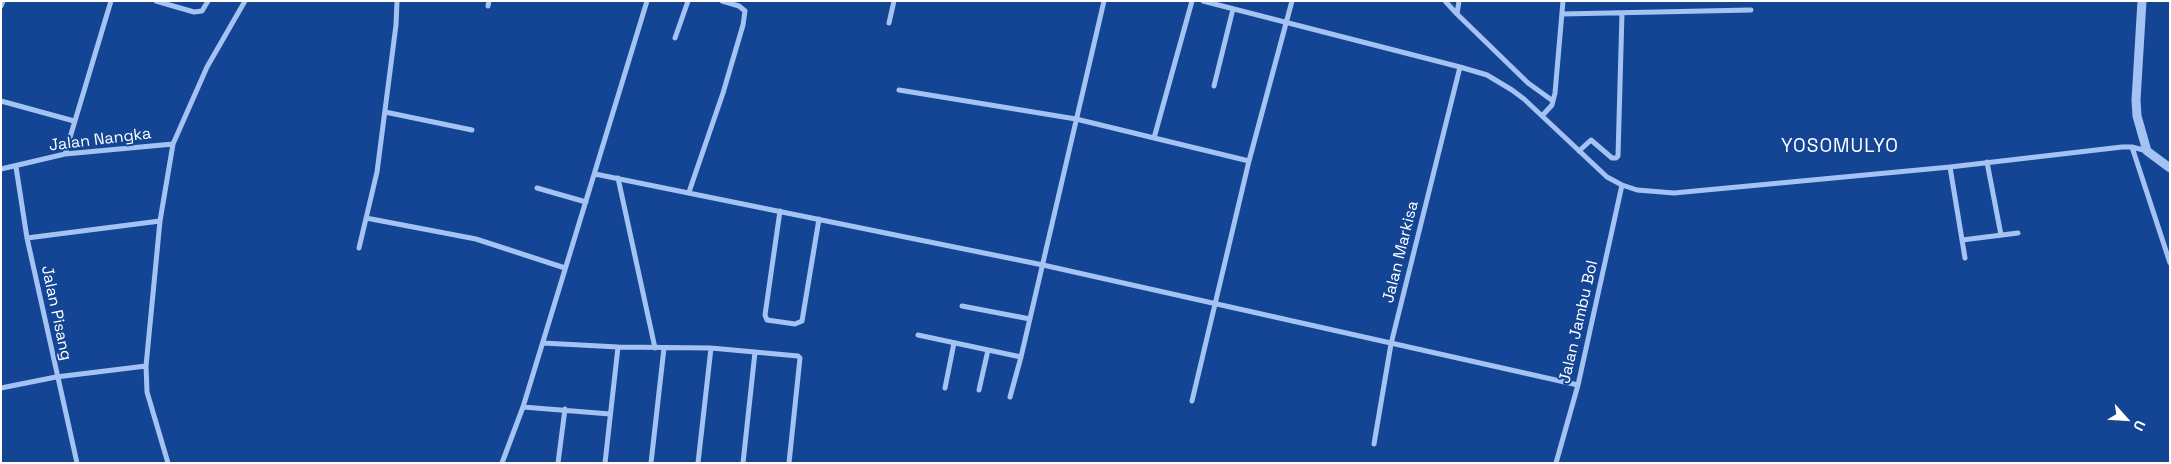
<!DOCTYPE html>
<style>
body{margin:0}
#map{position:relative;width:2171px;height:464px;overflow:hidden;background:#144595;font-family:"Space Grotesk",sans-serif}
canvas{display:block}
.frame{position:absolute;inset:0;border:2px solid #fff;pointer-events:none}
.north{position:absolute;left:2101px;top:394px;width:50px;height:50px;-webkit-text-stroke:4px #144595;paint-order:stroke;rotate:116deg;font-size:14px;font-weight:700;line-height:20px;text-align:center;color:#fff}
.north::after{content:'';display:block;margin:auto;width:18px;height:22px;background:#fff;clip-path:polygon(50% 0,100% 100%,50% 72%,0 100%)}
</style>
<div id="map">
<canvas width="2171" height="464"></canvas>
<div class="frame"></div>
<div class="north">U</div>
</div>
<script>
const context = document.querySelector('canvas').getContext('2d');
context.lineJoin = 'round';
const poly = rows => new Path2D(rows.map(r => 'M' + r).join(''));
function stroke(path, color, width, dash) { context.strokeStyle = color; context.lineWidth = width; context.lineCap = dash ? 'butt' : 'round'; context.setLineDash(dash || []); context.stroke(path); }
function label(font, color, halo, rows, align = 'center') {
  context.font = font + ' "Space Grotesk",sans-serif'; context.lineWidth = 4; context.setLineDash([]); context.textBaseline = 'middle'; context.strokeStyle = halo; context.fillStyle = color; for (const [text, x, y, turn = 0] of rows) {
    context.save(); context.translate(x, y); context.rotate((+turn || 0) * Math.PI / 180); context.textAlign = isNaN(turn) ? turn : align; if (halo) context.strokeText(text, 0, 0); context.fillText(text, 0, 0); context.restore();
  }
}
const minor = poly([
 [156,1,194,12,202,11,208,1],
 [1203,1,1460,67,1487,75,1512,90,1524,99,1607,177,1622,185,1637,190,1674,193,1950,167,2122,147,2132,147,2147,151],
 [1445,1,1457,14],
 [1459,1,1457,14,1528,83,1553,101],
 [1,6,3,1],
 [488,6,489,1],
 [1562,14,1751,10],
 [889,23,894,1],
 [675,38,688,1],
 [1214,86,1233,9],
 [899,90,1076,119,1249,161],
 [1,101,74,121],
 [385,112,472,130],
 [1542,116,1552,105,1555,93,1563,1],
 [1154,138,1192,1],
 [2132,147,2170,263],
 [1579,151,1591,140,1612,158,1616,158,1618,156,1622,13],
 [65,154,111,1],
 [1987,162,2001,235],
 [16,167,27,238,77,463],
 [1950,167,1965,258],
 [1,169,65,154,173,144],
 [595,174,1043,265,1578,385],
 [618,178,655,348],
 [537,188,586,202],
 [689,192,723,93,743,25,745,11,739,6,722,1],
 [780,211,765,315,767,320,795,324,802,321,819,219],
 [366,218,476,239,565,268],
 [27,238,160,221],
 [1962,240,2018,233],
 [359,248,377,172,396,25,397,1],
 [962,306,1030,319],
 [918,335,1021,357],
 [543,343,618,347],
 [1,388,56,377,146,366],
 [945,388,954,343],
 [979,390,988,350],
 [1010,397,1021,357,1104,1],
 [1192,401,1249,161,1292,1],
 [523,407,610,414],
 [1374,444,1391,344,1460,67],
 [168,463,147,392,146,366,160,221,173,144,207,67,245,1],
 [502,463,523,407,647,1],
 [558,463,565,409],
 [605,463,618,347,711,348,798,356,800,358,789,463],
 [651,463,664,348],
 [698,463,711,348],
 [743,463,755,352],
 [1556,463,1578,385,1622,185]
]);
const tertiary = poly([
 [2142,1,2136,100,2137,116,2147,151,2170,168]
]);
const streetNames = [
 ["Jalan Nangka",100,140,-7],
 ["Jalan Markisa",1401,252,-76],
 ["Jalan Pisang",56,313,78],
 ["Jalan Jambu Bol",1579,322,-77]
];
const quarterNames = [
 ["YOSOMULYO",1840,147]
];
stroke(minor, '#a4c3f2', 5);
stroke(tertiary, '#a4c3f2', 9);
label('16px', '#fff', '#144595', streetNames);
context.letterSpacing = '1px';
label('19px', '#fff', '#144595', quarterNames);
context.letterSpacing = '0px';
</script>
